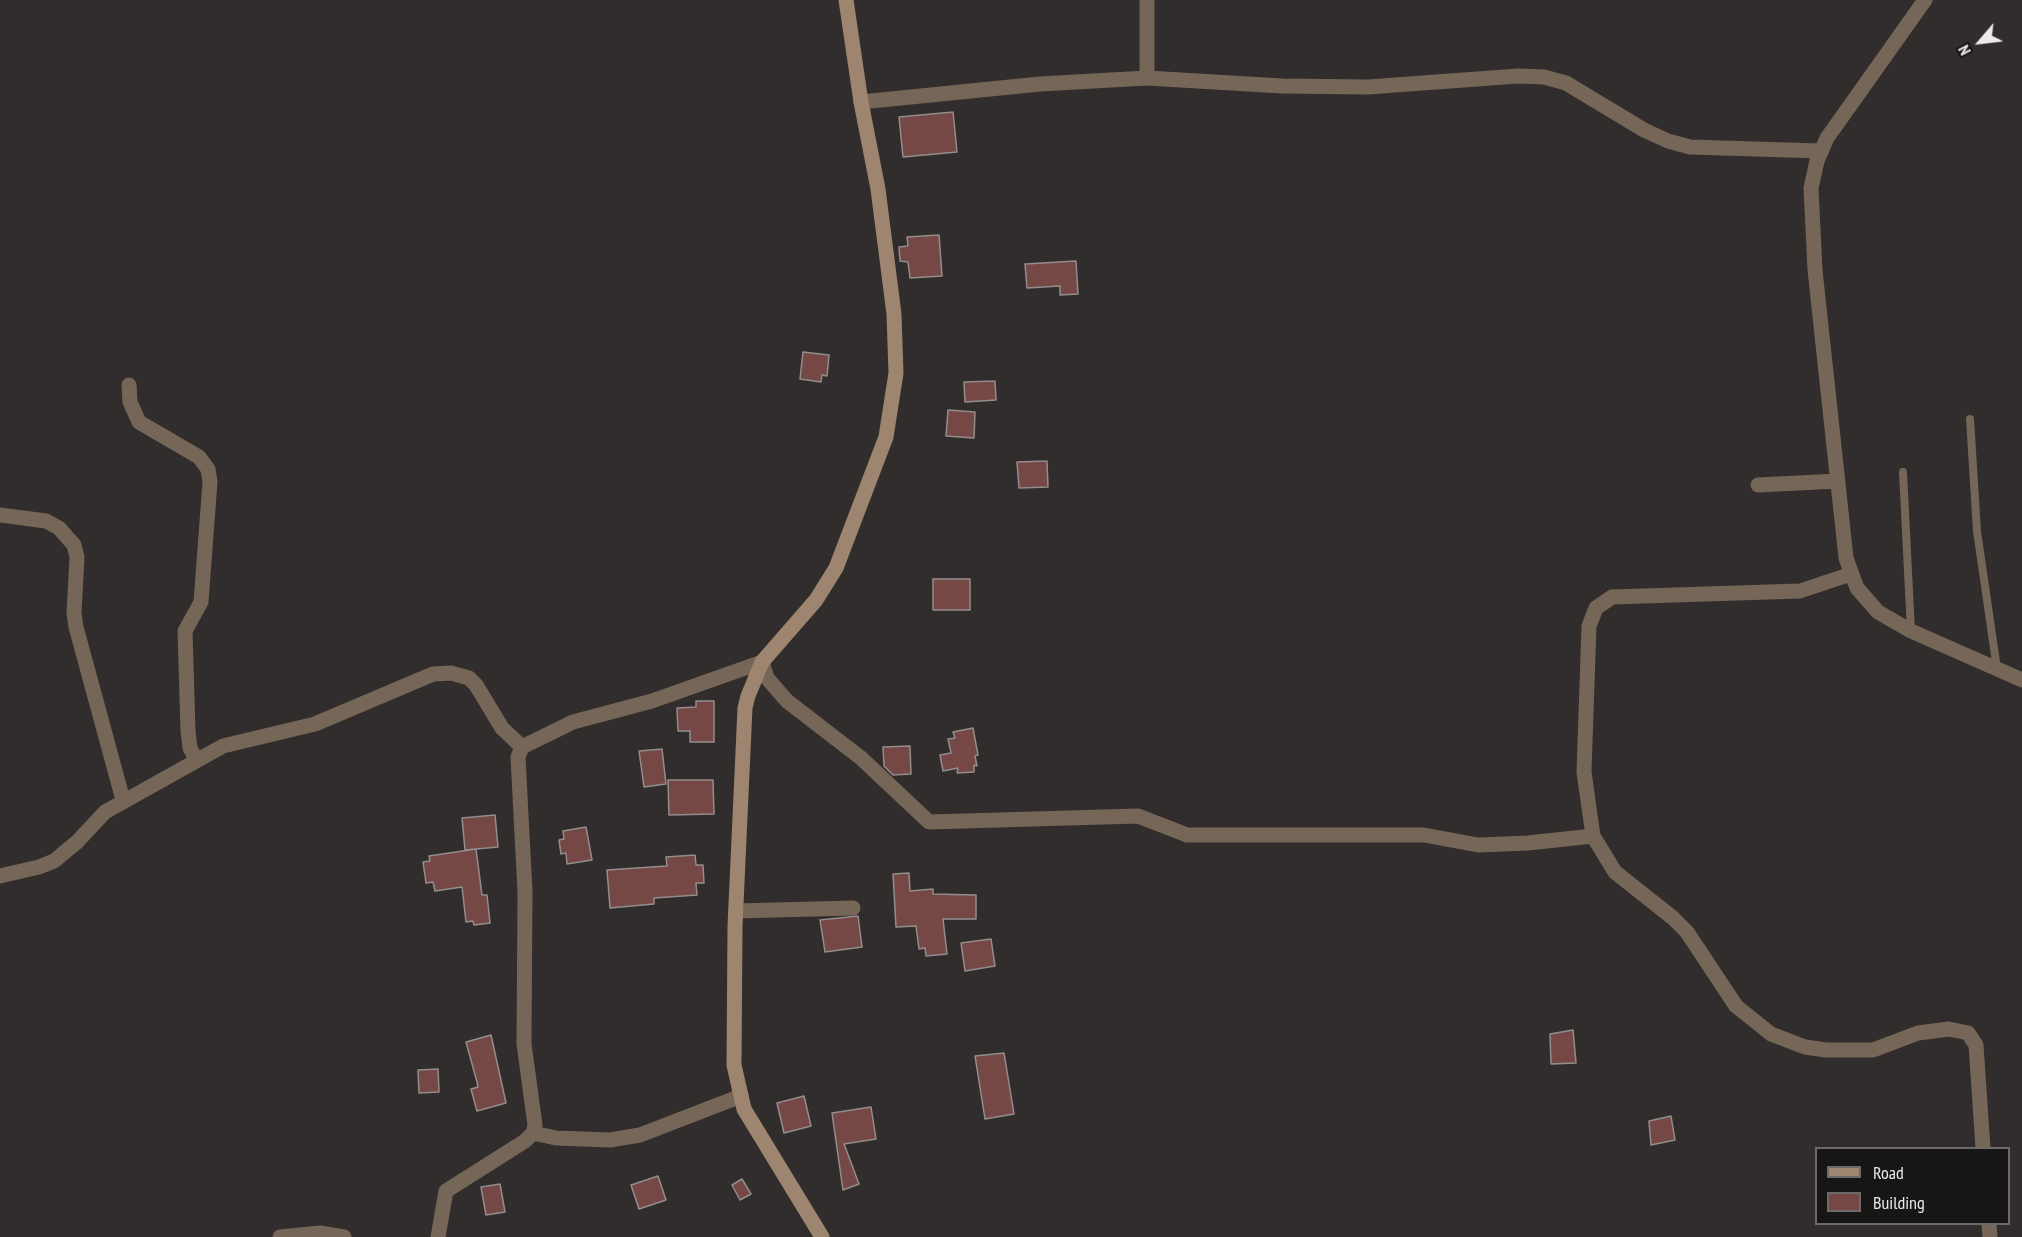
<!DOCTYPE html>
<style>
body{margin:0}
#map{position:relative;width:2022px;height:1237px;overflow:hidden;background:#302d2c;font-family:"PT Sans Narrow",sans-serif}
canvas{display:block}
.legend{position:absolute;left:1815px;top:1147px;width:195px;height:78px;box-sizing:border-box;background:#171615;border:2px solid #6c6b6a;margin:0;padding:8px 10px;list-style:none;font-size:18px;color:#eceae9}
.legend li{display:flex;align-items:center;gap:12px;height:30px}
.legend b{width:30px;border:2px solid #6c6b6a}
.north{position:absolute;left:1950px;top:12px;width:60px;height:60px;-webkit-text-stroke:4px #171615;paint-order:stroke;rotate:242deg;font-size:16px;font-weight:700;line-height:24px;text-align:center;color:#eceae9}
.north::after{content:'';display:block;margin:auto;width:21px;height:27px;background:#eceae9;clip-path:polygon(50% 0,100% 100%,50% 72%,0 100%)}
</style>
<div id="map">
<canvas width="2022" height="1237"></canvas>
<ul class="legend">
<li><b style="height:8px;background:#9d856f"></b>Road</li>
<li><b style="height:16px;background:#754745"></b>Building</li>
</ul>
<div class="north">N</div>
</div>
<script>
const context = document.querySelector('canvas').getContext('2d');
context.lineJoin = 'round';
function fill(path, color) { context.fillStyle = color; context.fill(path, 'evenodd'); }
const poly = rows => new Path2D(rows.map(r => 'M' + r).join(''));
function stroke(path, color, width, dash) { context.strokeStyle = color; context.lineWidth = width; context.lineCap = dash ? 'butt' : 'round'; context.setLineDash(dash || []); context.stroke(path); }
const building = poly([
 [953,112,957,152,903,157,899,117,953,112],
 [939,235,942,276,910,278,908,262,900,261,899,247,908,246,907,237,939,235],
 [1076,261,1078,294,1060,295,1060,286,1027,288,1025,264,1076,261],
 [803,352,829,355,827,376,822,375,821,382,800,379,803,352],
 [995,381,996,400,965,402,964,382,995,381],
 [948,410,975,412,974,438,946,436,948,410],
 [1047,461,1048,487,1019,488,1017,462,1047,461],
 [933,579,970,579,970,610,933,610,933,579],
 [696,701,714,701,714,742,690,742,690,731,678,731,677,708,696,707,696,701],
 [973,728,978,755,975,756,977,766,974,765,974,772,957,773,958,768,943,771,940,755,951,753,948,739,955,738,953,732,973,728],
 [910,746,911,774,893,775,884,766,883,747,910,746],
 [662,749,666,784,644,787,639,751,662,749],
 [668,780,713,780,714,814,669,815,668,780],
 [495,815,498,847,465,850,462,818,495,815],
 [586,827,592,860,567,864,566,853,561,854,559,840,564,839,563,831,586,827],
 [476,849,482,895,487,895,490,923,474,925,473,921,466,922,462,887,435,891,433,882,426,883,423,862,430,861,429,856,476,849],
 [695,855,696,865,703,865,704,883,696,883,697,895,654,898,654,904,610,908,607,870,667,866,666,857,695,855],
 [909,873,910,891,933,889,933,894,976,895,976,919,943,919,947,954,926,956,925,948,919,949,916,926,896,927,893,874,909,873],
 [858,916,862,947,825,952,820,920,858,916],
 [991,939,995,966,965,971,961,943,991,939],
 [1573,1030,1576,1063,1551,1064,1550,1034,1573,1030],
 [491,1035,506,1103,477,1111,471,1089,478,1087,477,1082,466,1042,491,1035],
 [1004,1053,1014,1114,985,1119,975,1056,1004,1053],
 [438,1069,439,1092,419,1093,418,1070,438,1069],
 [804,1096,811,1126,784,1133,777,1103,804,1096],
 [871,1107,876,1139,844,1144,859,1184,843,1190,832,1113,871,1107],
 [1671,1116,1675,1140,1651,1145,1649,1121,1671,1116],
 [658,1176,666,1200,639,1209,631,1185,658,1176],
 [742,1179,751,1194,740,1200,732,1185,742,1179],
 [500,1184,505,1212,486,1215,481,1187,500,1184]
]);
const lane = poly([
 [1970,419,1977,531,1997,669],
 [1903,472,1911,631]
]);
const street = poly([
 [1147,0,1147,78],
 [1925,0,1827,138,1817,161,1811,188,1815,270,1846,558,1857,588,1878,612,1911,631,2022,680],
 [861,102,1040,84,1147,78,1282,86,1368,87,1518,76,1544,77,1566,83,1644,130,1668,141,1690,147,1820,151],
 [129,385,130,402,139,422,199,457,208,469,210,482,201,602,185,631,188,731,190,748,196,759],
 [1758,485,1838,481],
 [0,515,46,521,59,528,74,545,77,557,74,613,76,627,123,800],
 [1851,574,1800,591,1612,597,1596,608,1589,626,1584,772,1593,836,1615,872,1673,918,1687,932,1736,1006,1771,1034,1805,1047,1826,1050,1873,1050,1918,1033,1949,1029,1968,1033,1976,1045,1983,1148],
 [0,876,39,867,54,861,77,842,105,812,223,746,315,724,433,674,451,673,469,678,476,685,502,728,522,747],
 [736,911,853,908],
 [533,1133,556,1138,610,1140,640,1135,741,1096],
 [1989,1224,1990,1237],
 [280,1237,320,1233,344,1237],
 [438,1237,446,1191,525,1141,533,1133,535,1125,524,1044,525,892,518,757,522,747,573,722,652,701,762,662,767,678,787,701,861,758,929,822,1138,816,1187,835,1424,835,1478,845,1528,843,1593,836]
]);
const secondary = poly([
 [822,1237,744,1109,734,1065,735,926,745,708,748,696,762,662,816,600,836,568,886,437,896,373,894,314,878,189,861,102,846,0]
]);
fill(building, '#754745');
stroke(building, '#938e8e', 1.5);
stroke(lane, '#756658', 8);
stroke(street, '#756658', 15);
stroke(secondary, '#9d856f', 15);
</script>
